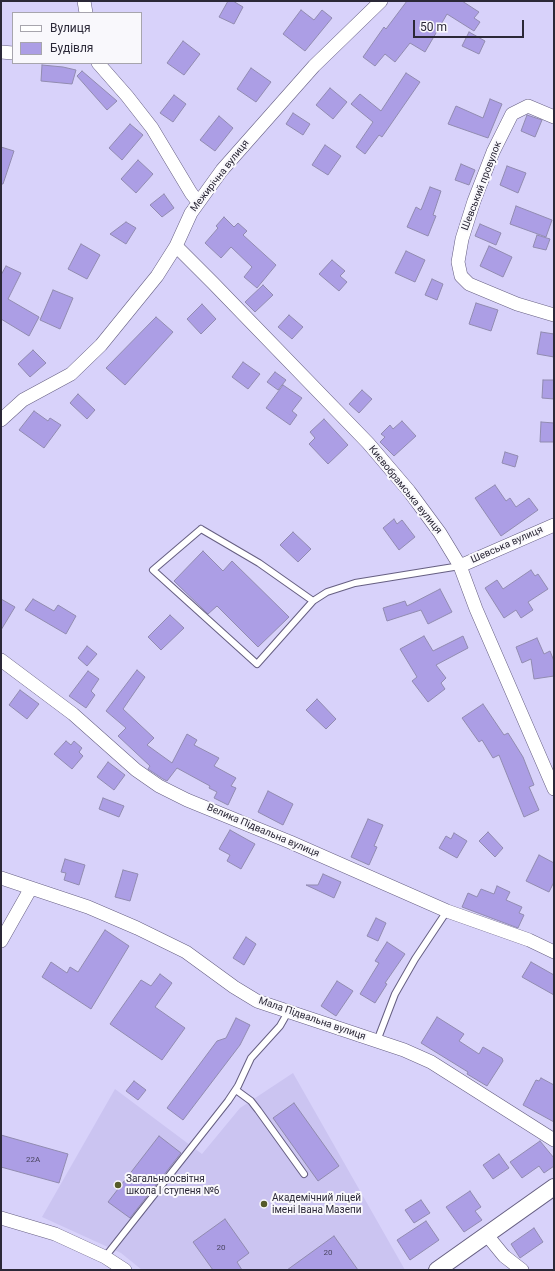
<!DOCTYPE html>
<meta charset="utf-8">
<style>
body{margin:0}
#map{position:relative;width:555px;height:1271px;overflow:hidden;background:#d8d2fa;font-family:Roboto,sans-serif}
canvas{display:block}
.frame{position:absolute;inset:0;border:2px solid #2b2837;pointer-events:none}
.legend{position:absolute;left:12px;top:12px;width:130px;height:52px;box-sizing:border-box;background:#f9f8fc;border:1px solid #a7a5ad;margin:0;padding:5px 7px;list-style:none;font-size:12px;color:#2b2837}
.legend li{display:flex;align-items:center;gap:8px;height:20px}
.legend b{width:20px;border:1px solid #a7a5ad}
.scale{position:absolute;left:413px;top:20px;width:111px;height:18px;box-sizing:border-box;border:2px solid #2b2837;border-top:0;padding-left:5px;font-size:12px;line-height:14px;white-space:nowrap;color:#2b2837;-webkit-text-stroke:3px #f9f8fc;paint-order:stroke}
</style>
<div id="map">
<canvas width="555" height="1271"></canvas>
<div class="frame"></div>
<ul class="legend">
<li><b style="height:5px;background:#fff"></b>Вулиця</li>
<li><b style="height:11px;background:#ac9ee5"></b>Будівля</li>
</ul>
<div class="scale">50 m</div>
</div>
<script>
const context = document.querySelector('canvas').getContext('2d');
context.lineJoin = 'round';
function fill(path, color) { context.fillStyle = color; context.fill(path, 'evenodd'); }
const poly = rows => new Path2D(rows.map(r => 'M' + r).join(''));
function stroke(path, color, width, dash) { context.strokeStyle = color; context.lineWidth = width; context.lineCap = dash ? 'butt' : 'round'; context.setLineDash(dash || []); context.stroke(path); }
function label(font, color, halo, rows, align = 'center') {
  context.font = font + ' Roboto,sans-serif'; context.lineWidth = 4; context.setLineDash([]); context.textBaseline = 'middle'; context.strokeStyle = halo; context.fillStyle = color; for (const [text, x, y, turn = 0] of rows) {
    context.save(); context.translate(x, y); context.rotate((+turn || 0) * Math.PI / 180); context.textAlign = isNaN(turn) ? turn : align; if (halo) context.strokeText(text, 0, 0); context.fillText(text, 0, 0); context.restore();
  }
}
const built = poly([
 [293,1073,405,1270,142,1270,121,1253,42,1217,115,1089,202,1154,240,1108]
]);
const building = poly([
 [228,1,233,1,243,7,234,24,219,17,228,1],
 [407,1,462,1,479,12,474,18,480,22,474,31,447,14,425,52,410,43,395,62,385,54,375,66,363,57,384,27,386,29,407,1],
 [301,10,314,20,322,10,332,18,305,51,283,34,301,10],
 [469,32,485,41,479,54,462,46,469,32],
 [183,41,200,54,184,75,167,63,183,41],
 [42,65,63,67,76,70,72,84,41,81,42,65],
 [251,68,271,82,256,102,237,89,251,68],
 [82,71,117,101,107,110,77,76,82,71],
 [406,73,420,82,382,137,379,135,365,154,356,147,373,122,351,104,360,94,381,111,406,73],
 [330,88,347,102,333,119,316,105,330,88],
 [174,95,186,104,173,122,160,113,174,95],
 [490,99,502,104,488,138,448,124,456,106,483,118,490,99],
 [293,113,310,124,303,135,286,124,293,113],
 [527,115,542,120,535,137,521,131,527,115],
 [219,116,233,128,215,151,200,140,219,116],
 [130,124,143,135,122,160,109,148,130,124],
 [325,145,341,156,328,175,312,165,325,145],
 [1,147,14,151,3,184,1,184,1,147],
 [138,160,153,174,136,193,121,179,138,160],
 [461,164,475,170,469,185,455,180,461,164],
 [507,166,526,173,518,193,500,185,507,166],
 [430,187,441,191,433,215,436,216,428,236,407,227,416,207,421,210,430,187],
 [164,194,174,208,162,217,150,205,164,194],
 [516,206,552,220,546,237,510,224,516,206],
 [224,217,234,227,238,223,247,231,243,235,276,265,257,288,244,277,252,267,231,247,221,258,205,243,218,228,216,226,224,217],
 [126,222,136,228,126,244,110,234,126,222],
 [480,224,501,233,496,245,475,236,480,224],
 [537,235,550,239,546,250,533,247,537,235],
 [81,244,100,255,87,279,68,269,81,244],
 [489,246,512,257,503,277,480,266,489,246],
 [406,251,425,260,415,282,395,273,406,251],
 [332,260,345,271,340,276,347,282,339,291,319,274,332,260],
 [6,266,21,273,8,299,39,317,29,336,1,319,1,275,6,266],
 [432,279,443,284,437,300,425,295,432,279],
 [263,285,273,295,255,312,245,302,263,285],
 [53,290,73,298,60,329,40,320,53,290],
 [476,303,498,310,491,331,469,324,476,303],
 [202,304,216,319,201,334,187,319,202,304],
 [289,315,303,327,292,339,278,327,289,315],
 [156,317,173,332,125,385,106,368,156,317],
 [541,332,554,334,554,357,537,354,541,332],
 [33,350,46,363,30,377,18,364,33,350],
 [243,362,260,374,248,389,232,377,243,362],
 [275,372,286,380,278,390,267,382,275,372],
 [543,380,554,380,554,399,542,398,543,380],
 [283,385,302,398,292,411,297,415,290,425,266,408,283,385],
 [362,390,372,399,359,413,349,404,362,390],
 [78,394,95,410,87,419,70,403,78,394],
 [34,411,48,421,50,418,61,425,44,448,19,430,34,411],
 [324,419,348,445,328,464,309,444,315,438,310,432,324,419],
 [402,421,416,436,394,456,380,442,385,437,381,434,390,425,393,429,402,421],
 [541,422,554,423,554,442,540,442,541,422],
 [505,452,518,456,515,467,502,463,505,452],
 [495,485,506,501,510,498,516,507,529,498,538,510,501,536,475,498,495,485],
 [394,519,397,524,402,520,415,537,399,550,383,528,394,519],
 [293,532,311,549,298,562,280,545,293,532],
 [203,551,223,571,232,561,289,617,258,647,217,606,208,614,174,581,203,551],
 [531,570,535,576,538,574,548,589,528,602,533,610,521,618,516,610,504,618,485,588,497,580,503,589,531,570],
 [440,589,452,612,428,624,421,610,387,621,383,608,405,601,407,606,440,589],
 [1,599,15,607,1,630,1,599],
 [33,599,54,611,58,605,76,616,66,634,25,610,33,599],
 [170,615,184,628,161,650,148,637,170,615],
 [424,636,433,651,463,636,468,648,436,665,446,678,441,683,445,689,428,702,412,681,417,677,400,649,424,636],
 [537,638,544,654,550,651,554,661,554,676,534,679,531,659,522,663,516,647,537,638],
 [87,646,97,654,87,666,78,658,87,646],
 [137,670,145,677,123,709,154,738,147,745,172,763,187,734,197,740,194,745,219,758,214,766,236,778,231,786,236,788,228,805,214,798,217,792,209,788,210,786,177,768,167,781,163,779,148,769,150,766,118,736,126,728,106,711,137,670],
 [88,671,99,679,91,691,95,695,86,708,69,696,88,671],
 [20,690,39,704,27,719,9,705,20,690],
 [317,699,336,719,326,729,306,710,317,699],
 [483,704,504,735,508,733,523,757,534,785,529,787,539,810,524,817,499,755,493,758,482,740,479,742,462,718,483,704],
 [66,741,71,745,74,741,82,748,79,752,83,756,72,769,54,754,66,741],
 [108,762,125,775,114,790,97,777,108,762],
 [268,791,293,804,283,825,258,812,268,791],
 [103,798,124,806,119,817,99,809,103,798],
 [368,819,383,825,374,846,377,847,369,865,351,857,368,819],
 [230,830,255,844,241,869,227,861,230,855,219,849,230,830],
 [488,832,503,848,495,857,479,841,488,832],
 [454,833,467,841,457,858,439,848,446,836,451,839,454,833],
 [539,855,554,863,554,882,549,892,526,881,539,855],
 [65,859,85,865,79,885,64,880,66,873,61,872,65,859],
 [123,870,138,874,130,901,115,897,123,870],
 [323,874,341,882,334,898,306,885,318,885,323,874],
 [497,886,510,892,506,900,522,907,519,913,524,915,518,928,462,907,468,893,477,897,481,889,494,894,497,886],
 [376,918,386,923,378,941,367,936,376,918],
 [105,930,129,946,91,1009,42,977,51,962,67,973,70,967,78,972,105,930],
 [246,937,256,944,244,965,233,958,246,937],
 [387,942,405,954,385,983,387,984,375,1003,360,994,379,963,375,961,387,942],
 [531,962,554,975,554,995,522,977,531,962],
 [160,974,172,983,155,1007,185,1028,162,1060,110,1024,141,980,151,986,160,974],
 [337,981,353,991,336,1016,321,1006,337,981],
 [437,1017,464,1034,459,1041,479,1054,483,1047,502,1058,503,1061,487,1086,467,1074,468,1072,421,1043,437,1017],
 [236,1018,250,1025,240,1045,183,1120,167,1108,217,1041,226,1038,236,1018],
 [541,1078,554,1085,554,1122,523,1105,536,1080,539,1081,541,1078],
 [134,1081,146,1090,138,1100,126,1091,134,1081],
 [294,1103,339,1166,318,1181,273,1118,294,1103],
 [1,1135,68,1154,59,1183,1,1167,1,1135],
 [159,1136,181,1153,130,1218,108,1202,159,1136],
 [540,1141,554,1158,554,1166,544,1173,539,1166,522,1178,510,1162,540,1141],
 [499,1154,509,1168,493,1179,483,1165,499,1154],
 [470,1191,481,1207,475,1211,482,1220,464,1232,446,1207,470,1191],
 [421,1200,430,1213,414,1223,405,1210,421,1200],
 [225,1219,249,1253,237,1262,242,1270,213,1270,193,1242,225,1219],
 [426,1221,439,1240,410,1260,397,1240,426,1221],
 [534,1228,543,1242,520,1258,511,1244,534,1228],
 [334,1236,358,1270,287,1270,334,1236]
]);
const service = poly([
 [201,529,259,563,313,601,257,664,153,570,201,529],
 [313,601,327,592,355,583,460,566],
 [377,1041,395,994,415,959,447,911],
 [236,1090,251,1101,258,1110,304,1174],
 [105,1257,228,1101,238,1086,251,1058,280,1026,288,1012]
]);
const minor = poly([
 [84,1,86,13],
 [1,52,13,53],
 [98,63,127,96,152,128,191,193,198,202],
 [554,117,528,106,512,114,493,152,474,201,462,239,458,262,461,276,469,284,517,304,554,315],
 [176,246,213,283,368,443,409,491,440,533,460,566,476,609,554,789],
 [1,420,23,400,71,374,101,345,157,276,176,246,191,213,222,170,314,66,381,1],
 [460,566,554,525],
 [1,660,73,714,136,770,159,786,187,800,290,842,447,911,529,940,554,952],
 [1,878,88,907,137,928,186,952,234,987,257,1001,404,1050,431,1062,554,1140],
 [1,941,31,888],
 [1,1218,55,1234,105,1257,125,1270],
 [486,1234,504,1256,522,1270]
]);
const tertiary = poly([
 [437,1270,554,1187]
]);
const markers = [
 [118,1185,4,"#565a28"],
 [264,1204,4,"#565a28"]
];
const numberNames = [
 ["22А",33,1160],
 ["20",221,1248],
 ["20",328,1253]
];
const streetNames = [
 ["Межирічна вулиця",220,176,-52],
 ["Шевський провулок",482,186,-69],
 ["Києвобрамська вулиця",405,490,51],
 ["Шевська вулиця",507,545,-24],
 ["Велика Підвальна вулиця",263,831,23],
 ["Мала Підвальна вулиця",312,1019,19]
];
const poiNames = [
 ["Загальноосвітня",126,1179],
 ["школа І ступеня №6",126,1191],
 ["Академічний ліцей",272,1198],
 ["імені Івана Мазепи",272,1210]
];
fill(built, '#cbc4f1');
fill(building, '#ac9ee5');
stroke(building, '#918bb0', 1);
stroke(service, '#665f82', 8);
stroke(minor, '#665f82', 14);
stroke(tertiary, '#665f82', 18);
stroke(service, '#fff', 6);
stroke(minor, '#fff', 13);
stroke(tertiary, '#fff', 16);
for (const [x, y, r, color] of markers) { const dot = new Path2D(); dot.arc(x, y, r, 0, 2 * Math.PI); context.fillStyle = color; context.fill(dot); stroke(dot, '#f9f8fc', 1.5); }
label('8px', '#4b4662', null, numberNames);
label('10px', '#2b2837', '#f9f8fc', streetNames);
label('10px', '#2b2837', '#f9f8fc', poiNames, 'left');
</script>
